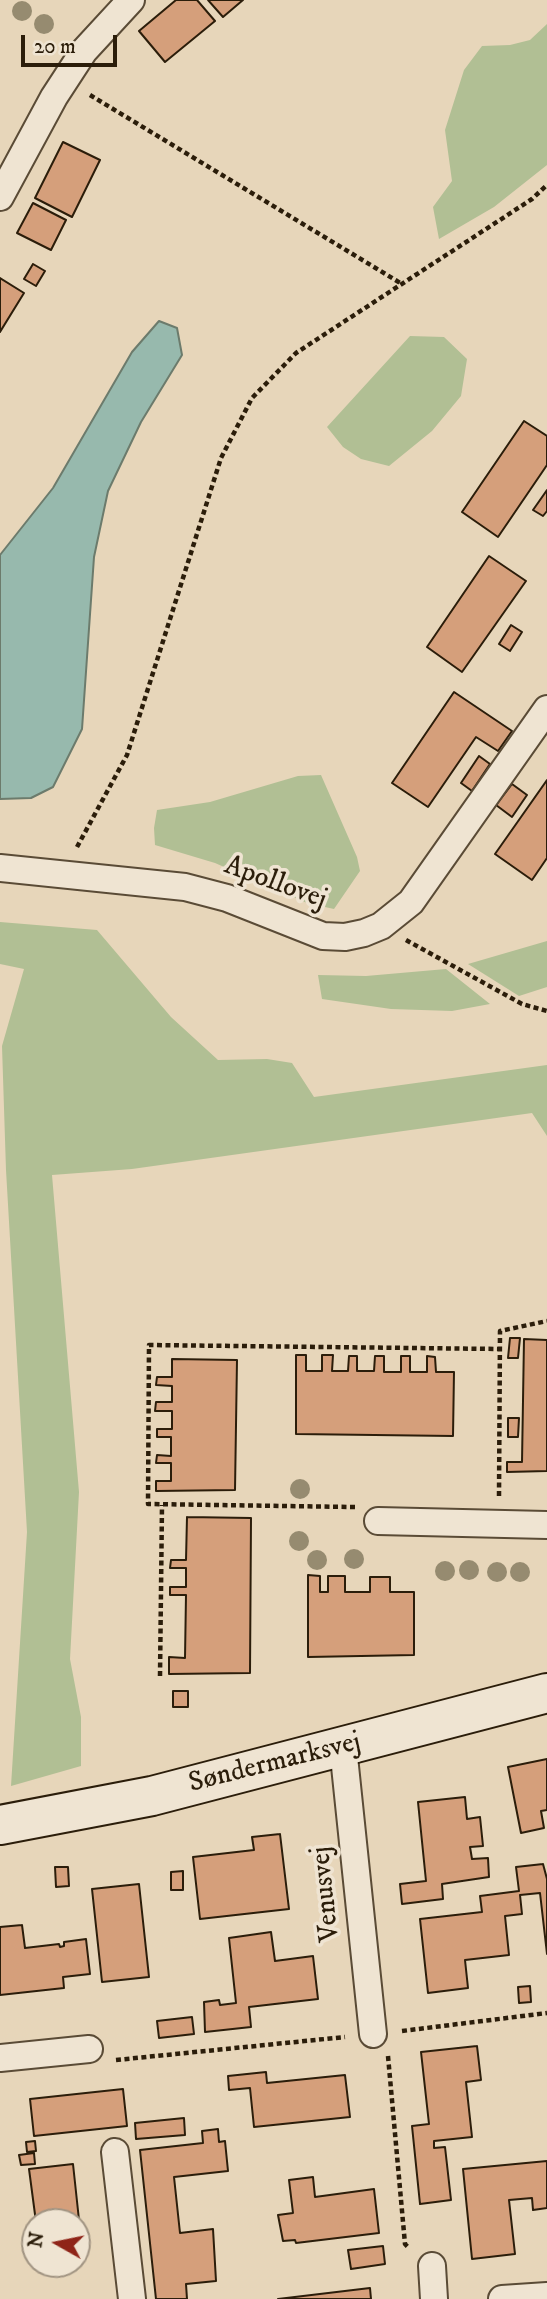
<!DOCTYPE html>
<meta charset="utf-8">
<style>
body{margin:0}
#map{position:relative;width:547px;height:2299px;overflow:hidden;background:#e7d6ba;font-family:"IM FELL DW Pica",serif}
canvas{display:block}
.north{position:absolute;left:21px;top:2208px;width:70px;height:70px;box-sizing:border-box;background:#efe4d2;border:2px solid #a19482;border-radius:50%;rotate:279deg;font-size:19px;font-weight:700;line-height:28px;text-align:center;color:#2b1d0a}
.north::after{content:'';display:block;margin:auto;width:24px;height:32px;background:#8f2418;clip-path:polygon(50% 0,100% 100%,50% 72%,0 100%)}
.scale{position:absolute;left:21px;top:35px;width:96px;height:32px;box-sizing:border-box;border:4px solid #2b1d0a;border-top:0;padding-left:9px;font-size:21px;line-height:24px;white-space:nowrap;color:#2b1d0a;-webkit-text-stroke:5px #efe4d2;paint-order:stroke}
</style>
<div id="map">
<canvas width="547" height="2299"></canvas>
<div class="north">N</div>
<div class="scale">20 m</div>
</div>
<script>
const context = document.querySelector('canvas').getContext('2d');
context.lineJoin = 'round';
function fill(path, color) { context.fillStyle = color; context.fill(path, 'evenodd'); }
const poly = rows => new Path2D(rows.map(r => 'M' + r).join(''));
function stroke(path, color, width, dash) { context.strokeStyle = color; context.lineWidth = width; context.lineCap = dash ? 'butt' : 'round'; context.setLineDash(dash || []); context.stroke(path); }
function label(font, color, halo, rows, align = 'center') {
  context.font = font + ' "IM FELL DW Pica",serif'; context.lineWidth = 7; context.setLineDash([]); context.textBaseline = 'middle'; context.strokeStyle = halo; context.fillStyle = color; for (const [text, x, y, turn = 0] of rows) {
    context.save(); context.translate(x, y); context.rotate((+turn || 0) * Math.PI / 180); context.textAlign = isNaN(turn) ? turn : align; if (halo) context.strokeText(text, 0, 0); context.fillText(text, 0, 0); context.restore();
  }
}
const green = poly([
 [547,24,547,165,494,207,439,239,433,207,452,181,445,130,464,70,482,46,510,45,530,40],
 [410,336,444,337,467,359,461,396,432,431,389,466,361,459,343,447,327,427],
 [321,775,357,857,360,871,334,909,307,903,215,863,155,845,154,828,157,810,210,802,298,776],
 [0,922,97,930,171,1017,218,1060,267,1059,292,1063,314,1097,547,1065,547,1136,532,1113,132,1169,52,1175,79,1492,70,1659,81,1717,81,1766,11,1786,27,1532,6,1170,2,1046,24,969,0,964],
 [547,941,547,987,519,996,468,964],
 [446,969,490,1004,452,1011,391,1009,322,999,318,975,366,976]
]);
const water = poly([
 [159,321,177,328,182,355,141,422,108,491,94,557,82,729,53,787,31,798,0,799,0,555,53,488,132,352,159,321]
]);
const building = poly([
 [176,0,197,0,215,21,165,62,139,31,176,0],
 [208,0,243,0,223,17,208,0],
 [63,142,100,160,72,217,35,198,63,142],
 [33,203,66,220,51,250,17,233,33,203],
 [33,264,45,271,36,286,24,279,33,264],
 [0,278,24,293,0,332,0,278],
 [524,421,547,436,547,465,498,537,462,512,524,421],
 [547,490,547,511,543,516,533,510,547,490],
 [489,556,526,581,462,672,427,647,489,556],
 [511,625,522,632,510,651,499,644,511,625],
 [454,692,512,731,498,751,476,737,428,807,392,783,454,692],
 [479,756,490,764,472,791,461,783,479,756],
 [547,780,547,858,532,880,495,854,547,780],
 [512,784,527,795,512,817,496,805,512,784],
 [510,1338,520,1338,518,1358,508,1358,510,1338],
 [524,1339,547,1340,547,1471,507,1472,507,1462,522,1462,524,1339],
 [296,1355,306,1355,306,1371,322,1371,322,1355,333,1355,332,1371,348,1371,349,1356,357,1356,357,1371,374,1371,375,1356,384,1356,384,1372,401,1372,401,1356,410,1356,410,1372,427,1372,427,1356,435,1357,436,1372,454,1372,453,1436,296,1434,296,1355],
 [172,1359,237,1360,235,1490,156,1491,156,1481,171,1481,171,1463,156,1463,157,1455,171,1456,171,1437,157,1437,157,1429,172,1429,172,1411,155,1411,156,1402,172,1402,172,1386,156,1385,157,1377,172,1377,172,1359],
 [508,1418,519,1418,518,1437,508,1437,508,1418],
 [187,1517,251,1518,250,1673,169,1674,169,1657,185,1658,186,1595,170,1595,170,1587,186,1587,186,1568,170,1568,171,1560,186,1560,187,1517],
 [308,1575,320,1576,320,1592,328,1592,328,1576,345,1576,345,1592,370,1592,370,1577,390,1577,390,1592,414,1592,414,1655,308,1657,308,1575],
 [173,1691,188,1691,188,1707,173,1707,173,1691],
 [547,1759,547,1810,541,1811,544,1828,521,1833,508,1767,547,1759],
 [465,1797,467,1819,480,1817,483,1846,470,1847,472,1859,488,1858,489,1877,442,1884,443,1899,402,1904,400,1884,426,1881,418,1802,465,1797],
 [280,1834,289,1909,200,1919,193,1857,254,1850,252,1837,280,1834],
 [543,1864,547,1879,547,1954,540,1893,520,1895,522,1914,505,1916,509,1955,465,1960,468,1988,428,1993,420,1919,482,1912,480,1896,519,1891,516,1867,543,1864],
 [55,1867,68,1867,69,1886,56,1887,55,1867],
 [183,1871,183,1890,171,1890,171,1872,183,1871],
 [139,1884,149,1977,102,1982,92,1889,139,1884],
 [22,1925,25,1948,59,1944,60,1947,64,1946,64,1942,86,1939,90,1974,63,1977,64,1988,0,1995,0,1927,22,1925],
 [271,1932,275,1961,313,1956,318,1999,249,2007,251,2027,205,2032,204,2002,219,2000,220,2005,236,2003,229,1938,271,1932],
 [530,1986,531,2002,519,2003,518,1987,530,1986],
 [192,2017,194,2034,159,2038,157,2021,192,2017],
 [477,2046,481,2080,466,2082,472,2137,434,2141,434,2148,445,2147,451,2200,420,2204,412,2126,429,2124,421,2052,477,2046],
 [266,2072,267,2083,345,2075,350,2117,254,2127,250,2088,229,2090,228,2076,266,2072],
 [123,2089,127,2126,34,2136,30,2099,123,2089],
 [184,2118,185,2135,136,2139,135,2123,184,2118],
 [218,2129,219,2142,225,2141,228,2171,174,2177,180,2233,213,2229,216,2281,186,2284,187,2299,156,2299,140,2150,203,2143,202,2131,218,2129],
 [35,2141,36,2151,27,2152,26,2142,35,2141],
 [34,2153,35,2164,21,2165,19,2155,34,2153],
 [547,2161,547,2208,533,2210,532,2198,509,2200,515,2254,472,2259,463,2169,547,2161],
 [73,2164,82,2248,77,2249,77,2222,36,2222,29,2169,73,2164],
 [313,2177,315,2197,374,2189,379,2233,296,2243,295,2240,283,2241,278,2215,293,2213,289,2180,313,2177],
 [383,2246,385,2264,351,2269,348,2250,383,2246],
 [370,2288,371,2299,278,2299,370,2288]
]);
const path = poly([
 [90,95,402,284],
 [77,847,127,755,221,458,252,398,296,353,532,199,547,185],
 [406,940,522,1004,547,1011],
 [499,1496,500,1331,547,1321],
 [355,1507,148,1504,149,1345,500,1349],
 [160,1676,162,1505],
 [402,2031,547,2013],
 [388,2056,405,2244,409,2248],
 [116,2060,345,2037]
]);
const street = poly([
 [0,197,54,97,84,51,131,0],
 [0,868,185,887,227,898,323,936,345,937,364,933,381,926,411,902,547,709],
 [378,1521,547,1525],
 [343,1747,373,2034],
 [0,2058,89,2049],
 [115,2152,132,2299],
 [432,2266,434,2299],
 [502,2299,547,2296]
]);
const secondary = poly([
 [0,1825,152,1796,547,1693]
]);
const trees = [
 [22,11],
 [44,24],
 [300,1489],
 [299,1541],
 [354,1559],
 [317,1560],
 [469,1570],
 [445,1571],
 [497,1572],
 [520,1572]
];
const streetNames = [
 ["Apollovej",275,884,20],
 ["Søndermarksvej",275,1764,-14],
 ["Venusvej",327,1894,-96]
];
fill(green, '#b1bf94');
fill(water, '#97b9ad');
stroke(water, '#6c7b6c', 2);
fill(building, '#d59f7b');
stroke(building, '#2b1d0a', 2);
stroke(street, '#5a4b36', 30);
stroke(secondary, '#2b1d0a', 42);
stroke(path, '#2b1d0a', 4.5, [5, 3.5]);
stroke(street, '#efe4d2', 26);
stroke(secondary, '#efe4d2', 38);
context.fillStyle = '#968b70';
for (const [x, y] of trees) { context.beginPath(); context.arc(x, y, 10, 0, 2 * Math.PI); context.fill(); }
label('28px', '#2b1d0a', '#efe4d2', streetNames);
</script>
